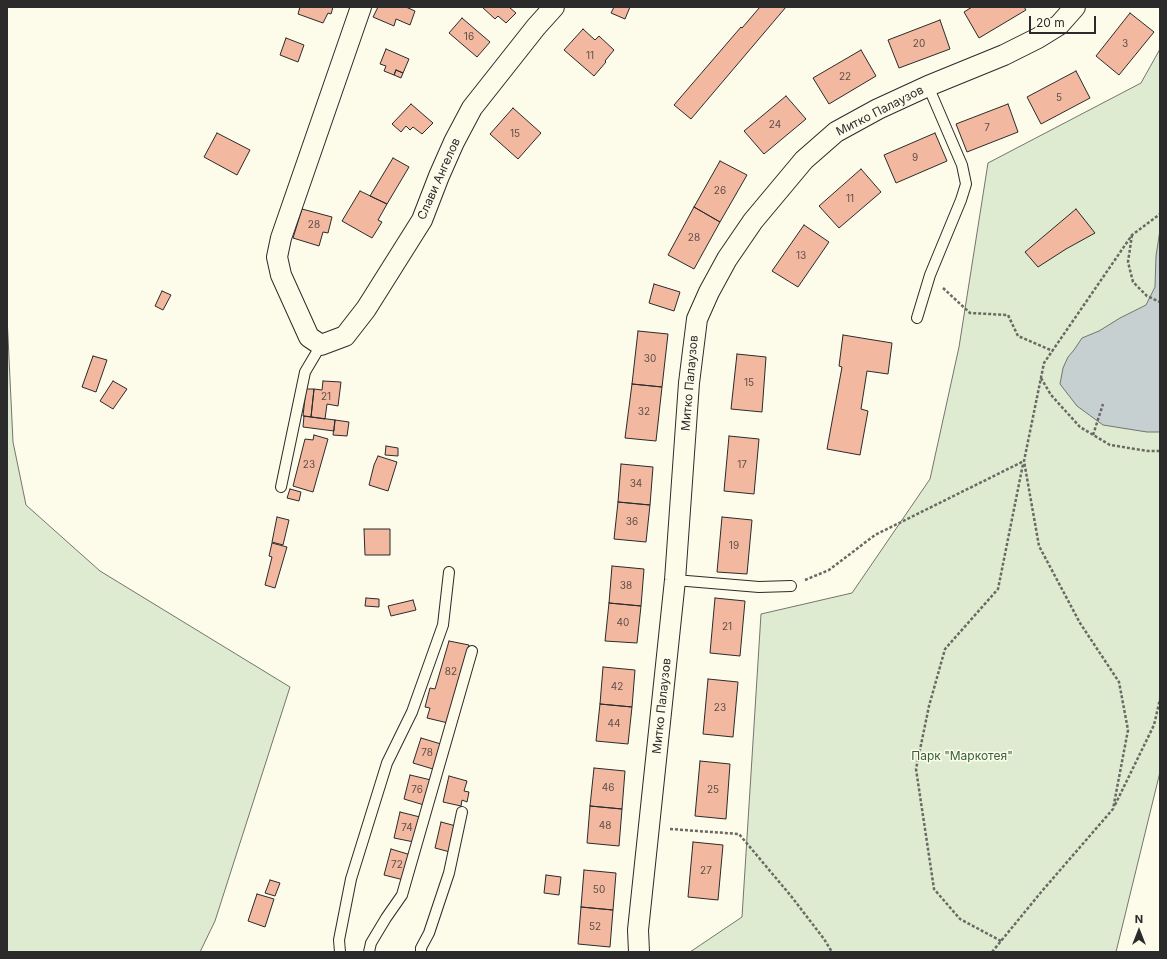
<!DOCTYPE html>
<meta charset="utf-8">
<style>
body{margin:0}
#map{position:relative;width:1167px;height:959px;overflow:hidden;background:#fdfbea;font-family:Inter,sans-serif}
canvas{display:block}
.frame{position:absolute;inset:0;border:8px solid #2b2b2b;pointer-events:none}
.north{position:absolute;left:1119px;top:911px;width:40px;height:40px;-webkit-text-stroke:3px #fdfbea;paint-order:stroke;rotate:0deg;font-size:11px;font-weight:700;line-height:16px;text-align:center;color:#2b2b2b}
.north::after{content:'';display:block;margin:auto;width:14px;height:18px;background:#2b2b2b;clip-path:polygon(50% 0,100% 100%,50% 72%,0 100%)}
.scale{position:absolute;left:1029px;top:16px;width:67px;height:18px;box-sizing:border-box;border:2px solid #2b2b2b;border-top:0;padding-left:5px;font-size:12px;line-height:14px;white-space:nowrap;color:#2b2b2b;-webkit-text-stroke:3px #fdfbea;paint-order:stroke}
</style>
<div id="map">
<canvas width="1167" height="959"></canvas>
<div class="frame"></div>
<div class="north">N</div>
<div class="scale">20 m</div>
</div>
<script>
const context = document.querySelector('canvas').getContext('2d');
context.lineJoin = 'round';
function fill(path, color) { context.fillStyle = color; context.fill(path, 'evenodd'); }
const poly = rows => new Path2D(rows.map(r => 'M' + r).join(''));
function stroke(path, color, width, dash) { context.strokeStyle = color; context.lineWidth = width; context.lineCap = dash ? 'butt' : 'round'; context.setLineDash(dash || []); context.stroke(path); }
function label(font, color, halo, rows, align = 'center') {
  context.font = font + ' Inter,sans-serif'; context.lineWidth = 3; context.setLineDash([]); context.textBaseline = 'middle'; context.strokeStyle = halo; context.fillStyle = color; for (const [text, x, y, turn = 0] of rows) {
    context.save(); context.translate(x, y); context.rotate((+turn || 0) * Math.PI / 180); context.textAlign = isNaN(turn) ? turn : align; if (halo) context.strokeText(text, 0, 0); context.fillText(text, 0, 0); context.restore();
  }
}
const green = poly([
 [1160,49,1160,772,1116,952,690,952,742,917,761,614,852,593,930,479,959,347,988,163,1141,83,1160,49],
 [7,316,13,442,26,505,100,571,290,687,215,921,200,952,7,952,7,316]
]);
const water = poly([
 [1160,230,1160,432,1147,432,1103,425,1077,406,1060,384,1063,368,1068,357,1074,350,1082,338,1099,331,1120,318,1146,305,1155,287,1156,256,1160,230]
]);
const building = poly([
 [300,7,333,7,331,14,328,13,323,23,298,14,300,7],
 [378,7,406,7,415,11,410,25,396,19,394,26,373,17,378,7],
 [482,7,509,7,516,13,506,23,498,16,495,19,482,7],
 [614,7,630,7,625,19,611,13,614,7],
 [760,7,786,7,691,119,674,105,741,27,742,28,760,7],
 [972,7,1024,7,1026,10,979,38,964,12,972,7],
 [1130,13,1154,32,1119,75,1096,56,1130,13],
 [462,18,490,42,477,57,449,33,462,18],
 [940,20,950,49,899,68,888,40,940,20],
 [583,29,595,40,599,36,614,50,605,61,606,62,594,76,564,50,583,29],
 [286,38,304,45,298,62,280,55,286,38],
 [386,49,409,59,403,73,396,70,394,75,384,71,386,66,380,64,386,49],
 [861,50,876,76,829,104,813,78,861,50],
 [396,70,403,73,401,78,394,75,396,70],
 [1076,71,1090,98,1041,124,1027,97,1076,71],
 [786,96,806,119,764,154,744,131,786,96],
 [411,104,433,123,422,134,413,127,410,130,406,126,401,132,392,124,411,104],
 [1008,104,1018,132,967,152,956,124,1008,104],
 [513,108,541,133,518,159,490,134,513,108],
 [217,133,250,150,237,175,204,157,217,133],
 [935,133,947,161,896,183,884,155,935,133],
 [393,158,409,167,387,204,370,196,393,158],
 [720,161,747,175,720,222,694,207,720,161],
 [861,169,881,192,839,228,819,206,861,169],
 [360,191,387,204,378,220,382,222,372,238,342,221,360,191],
 [694,207,720,222,694,269,668,255,694,207],
 [302,209,332,217,328,233,323,232,319,246,293,238,302,209],
 [1076,209,1095,233,1066,249,1038,267,1025,252,1076,209],
 [804,225,829,242,798,287,772,271,804,225],
 [654,284,680,292,674,311,649,303,654,284],
 [162,291,171,295,163,310,155,306,162,291],
 [638,331,668,334,662,387,632,384,638,331],
 [843,335,892,343,888,374,867,371,861,409,868,411,860,455,827,449,842,367,839,366,843,335],
 [737,354,766,357,762,412,731,409,737,354],
 [93,356,107,360,96,392,82,387,93,356],
 [113,381,127,389,113,409,100,401,113,381],
 [323,381,341,382,338,406,327,404,325,419,311,417,314,389,322,390,323,381],
 [632,384,662,387,656,441,625,438,632,384],
 [306,389,314,389,311,417,303,416,306,389],
 [304,416,335,420,334,431,303,427,304,416],
 [335,420,349,422,347,436,333,435,335,420],
 [314,435,328,439,313,492,293,486,305,439,313,440,314,435],
 [729,436,759,439,754,494,724,491,729,436],
 [386,446,398,448,398,456,385,455,386,446],
 [378,456,397,462,388,491,369,485,374,465,378,456],
 [621,464,653,467,650,505,618,502,621,464],
 [290,489,301,492,299,501,287,498,290,489],
 [618,502,650,505,646,542,614,539,618,502],
 [277,517,289,520,283,545,272,542,277,517],
 [722,517,752,520,747,574,717,572,722,517],
 [364,529,390,529,390,555,365,555,364,529],
 [272,543,287,547,275,588,265,585,272,557,269,556,272,543],
 [612,566,644,569,641,606,609,603,612,566],
 [366,598,379,599,379,607,365,606,366,598],
 [715,598,745,601,740,656,710,653,715,598],
 [413,600,416,610,391,616,388,606,413,600],
 [609,603,641,606,637,643,605,641,609,603],
 [449,641,469,645,448,723,427,718,430,708,425,707,430,688,435,689,449,641],
 [603,667,635,670,632,707,600,704,603,667],
 [708,679,738,682,733,737,703,734,708,679],
 [600,704,632,707,628,744,596,741,600,704],
 [421,738,441,744,433,769,413,763,421,738],
 [700,761,730,764,726,819,695,816,700,761],
 [594,768,625,771,622,809,590,806,594,768],
 [410,775,431,780,424,805,404,799,410,775],
 [449,776,467,781,464,791,469,792,467,802,462,800,461,806,443,802,449,776],
 [590,806,622,809,619,846,587,843,590,806],
 [400,812,420,817,414,842,394,838,400,812],
 [441,822,456,826,450,852,435,848,441,822],
 [693,842,723,845,718,900,688,897,693,842],
 [391,849,411,855,404,880,384,875,391,849],
 [584,870,616,873,613,910,581,907,584,870],
 [546,875,561,877,559,895,544,893,546,875],
 [270,880,280,883,275,896,265,893,270,880],
 [257,894,274,899,265,927,248,921,257,894],
 [581,907,613,910,610,947,578,944,581,907]
]);
const path = poly([
 [1132,235,1128,262,1133,282,1147,296,1160,302],
 [943,288,970,313,1008,315,1018,336,1053,351],
 [1041,378,1051,395,1080,427,1110,445,1148,451,1160,451],
 [1093,435,1103,404],
 [805,580,829,570,875,535,1024,461],
 [1115,805,1154,725,1160,699],
 [670,829,739,834,791,896,824,939,832,952],
 [1001,941,960,919,934,889,916,769,929,706,945,649,998,589,1023,464],
 [992,952,1042,891,1113,809,1128,730,1119,682,1080,623,1039,546,1024,461,1044,363,1132,235,1160,214]
]);
const lane = poly([
 [917,318,930,275,961,200,966,184,962,165,928,86],
 [281,487,305,372,321,345],
 [675,580,759,587,791,586],
 [340,952,339,940,351,879,387,763,412,712,443,625,449,572],
 [369,952,371,943,386,918,402,895,472,651],
 [421,952,421,948,429,933,449,873,462,812]
]);
const street = poly([
 [361,7,281,238,277,257,281,275,309,337,321,345,345,336,366,309,422,220,439,176,454,142,472,108,536,27,554,7],
 [639,952,638,930,675,580,689,383,697,319,709,292,727,259,753,221,804,160,836,132,878,109,928,86,1004,55,1038,38,1059,25,1075,7]
]);
const numberNames = [
 ["16",469,37],
 ["20",919,44],
 ["3",1125,44],
 ["11",590,56],
 ["22",845,77],
 ["5",1059,98],
 ["24",775,125],
 ["7",987,128],
 ["15",515,134],
 ["9",915,158],
 ["26",720,191],
 ["11",850,199],
 ["28",314,225],
 ["28",694,238],
 ["13",801,256],
 ["30",650,359],
 ["15",749,383],
 ["21",326,397],
 ["32",644,412],
 ["23",309,465],
 ["17",742,465],
 ["34",636,484],
 ["36",632,522],
 ["19",734,546],
 ["38",626,586],
 ["40",623,623],
 ["21",727,627],
 ["82",451,672],
 ["42",617,687],
 ["23",720,708],
 ["44",614,724],
 ["78",427,753],
 ["46",608,788],
 ["76",417,790],
 ["25",713,790],
 ["48",605,826],
 ["74",407,828],
 ["72",397,865],
 ["27",706,871],
 ["50",599,890],
 ["52",595,927]
];
const streetNames = [
 ["Митко Палаузов",880,111,-27],
 ["Слави Ангелов",439,179,-66],
 ["Митко Палаузов",690,383,-85],
 ["Митко Палаузов",662,706,-84]
];
const parkNames = [
 ["Парк \"Маркотея\"",962,756]
];
fill(green, '#deebd1');
stroke(green, '#74746e', 1);
fill(water, '#c7d0d0');
stroke(water, '#74746e', 1);
fill(building, '#f2b8a0');
stroke(building, '#2b2b2b', 1);
stroke(lane, '#2b2b2b', 12);
stroke(street, '#2b2b2b', 22);
stroke(path, '#6a6964', 2.5, [3, 2]);
stroke(lane, '#fdfbea', 10);
stroke(street, '#fdfbea', 20);
label('10px', '#5d4e48', null, numberNames);
label('12px', '#2b2b2b', '#fdfbea', streetNames);
label('12px', '#34623c', '#fdfbea', parkNames);
</script>
